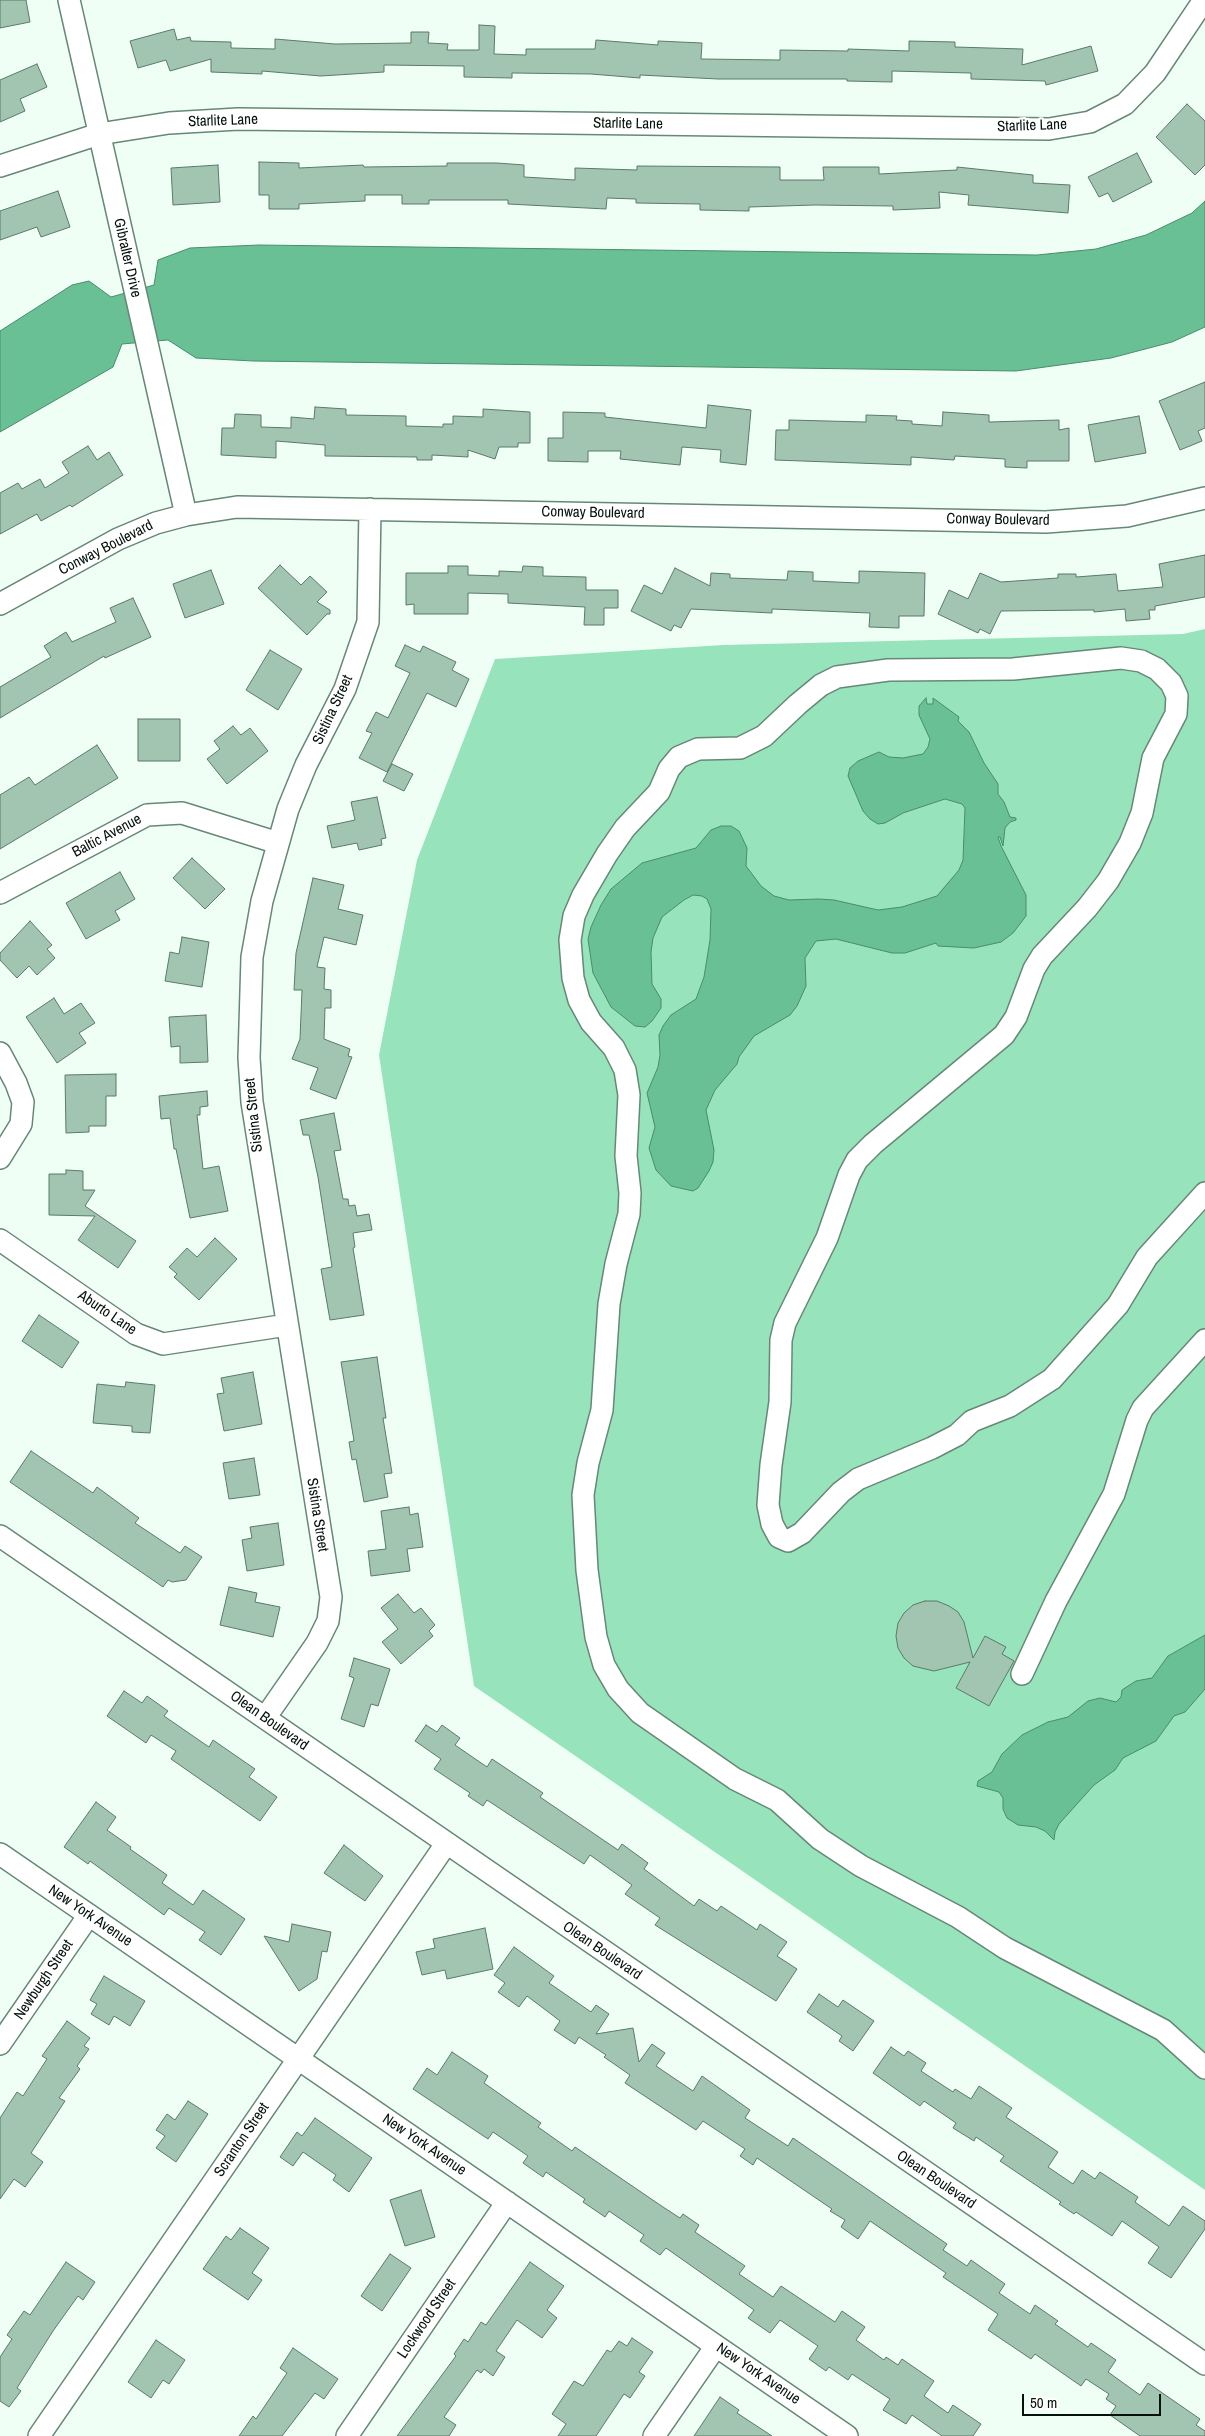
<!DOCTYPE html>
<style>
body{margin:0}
#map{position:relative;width:1205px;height:2436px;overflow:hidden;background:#f0fff6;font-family:"Archivo Narrow",sans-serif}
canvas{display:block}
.scale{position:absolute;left:1022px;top:2394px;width:139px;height:22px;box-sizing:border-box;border:2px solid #05120b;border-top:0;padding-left:6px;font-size:15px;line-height:18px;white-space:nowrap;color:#05120b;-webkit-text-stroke:4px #fff;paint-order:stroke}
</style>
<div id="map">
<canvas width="1205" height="2436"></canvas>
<div class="scale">50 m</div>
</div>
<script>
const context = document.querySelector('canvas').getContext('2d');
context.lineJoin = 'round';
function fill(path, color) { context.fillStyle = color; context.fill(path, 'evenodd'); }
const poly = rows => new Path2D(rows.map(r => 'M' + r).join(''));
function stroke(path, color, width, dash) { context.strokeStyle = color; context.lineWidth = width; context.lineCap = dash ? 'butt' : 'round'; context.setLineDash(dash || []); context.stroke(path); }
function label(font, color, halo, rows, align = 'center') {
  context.font = font + ' "Archivo Narrow",sans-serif'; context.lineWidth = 4.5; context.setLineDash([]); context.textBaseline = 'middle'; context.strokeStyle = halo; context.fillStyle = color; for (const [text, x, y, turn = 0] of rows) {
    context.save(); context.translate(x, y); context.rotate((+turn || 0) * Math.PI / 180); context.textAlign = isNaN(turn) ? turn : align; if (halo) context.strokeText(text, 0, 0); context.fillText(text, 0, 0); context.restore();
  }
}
const green = poly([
 [1205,629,1205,2190,474,1686,379,1055,417,860,495,659,723,645,1183,634]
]);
const water = poly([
 [1205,201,1205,327,1172,342,1111,358,1016,371,253,361,196,358,168,340,122,344,113,367,0,432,0,331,72,285,89,281,111,297,154,285,158,260,190,248,259,245,1037,255,1096,249,1146,235,1192,213,1205,201],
 [926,698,927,704,933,704,933,698,959,717,958,721,969,732,984,763,998,784,998,794,1004,802,1010,817,1016,818,1016,820,1010,822,1005,828,1003,846,1000,837,998,837,1001,846,1026,895,1026,916,1013,933,1001,942,974,948,938,946,936,943,905,953,892,953,836,939,816,941,805,958,806,986,797,1006,790,1015,754,1036,739,1057,737,1064,715,1090,706,1110,714,1150,713,1162,709,1171,698,1188,693,1191,671,1186,656,1170,649,1148,655,1127,647,1093,658,1067,660,1055,659,1035,663,1026,671,1015,696,999,704,977,710,940,711,909,707,899,702,896,693,895,684,900,662,917,653,938,651,952,652,984,661,999,661,1008,652,1021,645,1027,635,1026,611,1007,593,973,588,939,591,927,601,905,611,889,642,863,696,848,711,830,721,826,731,826,739,831,747,848,746,866,761,886,774,896,789,900,819,899,834,900,878,910,902,907,937,896,959,870,963,860,965,808,962,804,945,799,903,813,885,823,878,824,870,819,863,811,848,776,850,768,858,761,879,752,889,757,903,758,923,754,928,747,930,739,919,715,919,706,926,698],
 [1205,1635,1205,1689,1185,1712,1174,1716,1156,1741,1123,1758,1115,1770,1094,1785,1059,1824,1055,1832,1054,1840,1045,1831,1036,1827,1018,1825,1007,1818,1003,1809,1003,1798,999,1792,977,1786,978,1781,992,1772,1002,1754,1022,1735,1048,1722,1068,1717,1088,1701,1100,1698,1116,1702,1121,1697,1122,1690,1136,1681,1152,1678,1168,1656,1205,1635]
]);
const building = poly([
 [0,0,26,0,30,22,0,28,0,0],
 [479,25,495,26,494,54,526,55,526,49,595,49,596,40,658,45,658,41,702,43,701,59,780,60,780,50,848,51,848,49,909,51,909,41,955,42,955,47,1023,49,1022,65,1091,46,1098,71,1046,85,1045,81,971,79,971,73,892,71,892,82,847,81,847,79,718,79,640,75,640,78,591,74,512,73,512,78,464,77,464,66,384,65,384,72,321,76,262,71,262,74,211,72,211,59,170,71,166,60,138,68,130,41,174,29,177,40,190,37,191,41,231,42,231,48,275,49,275,39,335,44,411,43,411,32,429,32,428,43,448,44,447,50,479,50,479,25],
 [37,64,47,87,20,99,25,111,0,122,0,80,37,64],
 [1187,104,1205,121,1205,165,1195,175,1156,137,1187,104],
 [1137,153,1152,182,1113,202,1108,193,1099,197,1088,177,1137,153],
 [259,162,299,163,299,168,363,165,364,167,447,166,447,163,497,163,524,165,524,177,575,180,575,168,637,170,637,166,780,167,780,180,824,180,823,167,879,167,879,174,957,170,957,167,1033,175,1033,183,1070,185,1068,213,968,205,969,195,939,192,940,208,893,210,893,206,815,205,749,207,749,211,700,210,700,204,636,203,636,199,607,198,606,209,508,204,508,200,429,200,429,204,402,204,402,195,365,195,365,201,299,204,299,209,269,209,269,195,259,195,259,162],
 [218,165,220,202,173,205,171,168,218,165],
 [58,191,70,227,41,237,37,227,0,240,0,211,58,191],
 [1205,382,1205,428,1198,431,1202,441,1180,450,1159,401,1205,382],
 [708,405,751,410,746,465,720,462,721,450,682,447,680,465,620,459,621,451,588,451,588,462,548,461,548,438,563,438,563,412,605,413,605,417,706,428,708,405],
 [315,407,346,409,346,415,406,416,406,426,443,427,443,424,453,424,453,416,483,417,483,409,530,412,530,443,518,443,518,447,499,447,495,459,468,450,468,457,432,455,432,460,417,460,417,457,325,456,325,445,276,441,276,458,221,455,222,428,234,428,235,414,261,415,261,427,291,428,291,417,314,419,315,407],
 [943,412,989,415,989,422,1059,420,1059,430,1069,428,1069,461,1027,461,1027,468,1005,467,1005,459,955,456,954,460,911,457,911,465,775,460,776,430,789,430,789,420,866,422,866,415,897,416,896,420,912,421,912,424,942,426,943,412],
 [1139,416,1146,453,1095,462,1088,425,1139,416],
 [88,446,97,460,109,452,123,475,72,507,70,505,41,521,37,514,0,534,0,493,18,483,22,489,40,479,45,488,69,473,62,462,88,446],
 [1205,555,1205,597,1155,606,1155,610,1149,610,1150,619,1126,621,1125,609,1094,612,1094,610,1001,611,990,634,980,629,978,633,938,614,949,590,968,599,980,573,1001,582,1058,578,1058,574,1076,574,1076,577,1116,574,1118,591,1163,587,1159,564,1205,555],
 [280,565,301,585,310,576,327,592,317,602,330,610,330,614,327,614,307,635,258,588,280,565],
 [448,566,468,566,468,575,499,576,499,571,522,572,523,566,543,567,543,576,586,577,586,590,618,590,618,608,604,608,604,625,584,625,585,607,508,603,508,594,468,593,468,614,414,614,414,604,406,605,406,573,448,573,448,566],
 [675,568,710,586,711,573,730,574,730,578,787,580,788,571,813,572,813,581,859,583,859,571,925,573,924,616,899,616,899,628,869,627,870,613,772,609,772,613,691,609,681,628,674,625,671,631,631,611,644,585,662,594,675,568],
 [211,570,224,604,185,618,173,584,211,570],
 [133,598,151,637,105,658,104,656,0,718,0,687,51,657,44,646,66,632,72,642,116,622,110,608,133,598],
 [405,645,420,652,423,646,456,662,452,670,469,679,456,707,427,693,387,772,359,758,372,733,366,731,376,712,388,718,410,673,395,666,405,645],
 [270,650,302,669,278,710,246,690,270,650],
 [138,719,180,719,180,761,138,761,138,719],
 [233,726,241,735,250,728,268,751,227,784,207,759,220,749,214,741,233,726],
 [97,745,118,778,0,849,0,795,29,777,35,785,97,745],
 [392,764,413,774,404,791,383,781,392,764],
 [377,797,386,838,381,839,382,845,359,850,357,843,332,848,327,826,355,820,351,802,377,797],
 [192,858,225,889,205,909,173,878,192,858],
 [120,872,135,899,115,911,120,920,86,939,66,903,120,872],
 [313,878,344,885,338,909,363,915,356,945,324,937,317,967,325,968,324,989,331,990,331,1008,325,1008,324,1039,350,1049,348,1056,352,1057,336,1099,310,1089,318,1068,292,1059,300,1039,302,990,294,990,296,953,313,878],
 [30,921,52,945,47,949,55,958,37,975,29,966,17,978,0,960,0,953,30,921],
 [182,937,209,942,202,987,165,981,170,952,179,954,182,937],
 [54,998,64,1014,81,1003,95,1023,79,1033,86,1043,57,1063,26,1017,54,998],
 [206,1015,208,1062,180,1063,180,1046,171,1047,169,1017,206,1015],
 [116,1074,116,1096,106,1096,106,1126,89,1126,89,1132,66,1133,65,1075,116,1074],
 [207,1091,208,1106,200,1107,200,1115,197,1115,203,1169,219,1166,228,1211,190,1218,176,1149,174,1149,170,1118,161,1119,159,1096,207,1091],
 [334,1113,341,1150,334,1151,343,1199,348,1199,349,1206,355,1205,357,1216,369,1214,372,1230,353,1233,355,1247,353,1248,364,1315,330,1320,321,1269,332,1267,318,1177,309,1135,303,1135,300,1120,334,1113],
 [66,1170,83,1171,83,1190,95,1190,85,1206,136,1241,118,1268,78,1240,95,1216,49,1215,49,1174,66,1174,66,1170],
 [215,1238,237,1259,199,1300,174,1277,177,1274,169,1267,187,1248,197,1257,215,1238],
 [39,1315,79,1342,62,1368,22,1341,39,1315],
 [377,1357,386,1418,383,1418,392,1473,384,1474,388,1497,364,1502,356,1459,352,1460,349,1442,354,1441,341,1362,377,1357],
 [253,1372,262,1424,224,1431,217,1394,224,1393,221,1378,253,1372],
 [126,1382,155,1385,150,1433,132,1432,132,1426,93,1423,97,1384,125,1387,126,1382],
 [31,1451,93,1493,97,1487,139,1518,135,1523,180,1553,185,1546,202,1557,186,1580,172,1582,168,1580,163,1587,10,1482,31,1451],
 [254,1458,260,1495,229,1499,223,1463,254,1458],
 [409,1507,410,1515,418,1513,423,1547,407,1549,410,1571,371,1576,368,1551,386,1549,381,1511,409,1507],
 [278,1523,284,1565,247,1571,242,1540,252,1538,250,1527,278,1523],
 [229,1587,257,1593,255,1602,280,1607,273,1637,220,1625,229,1587],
 [398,1594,414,1613,421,1608,435,1625,429,1631,433,1636,401,1664,382,1642,398,1629,381,1608,398,1594],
 [925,1601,937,1601,949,1606,958,1612,964,1622,973,1658,985,1636,1006,1647,1002,1654,1014,1661,989,1706,956,1688,970,1662,934,1671,913,1666,904,1658,898,1648,896,1636,898,1623,904,1613,913,1605,925,1601],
 [354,1658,390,1669,378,1706,371,1704,364,1727,341,1719,354,1678,349,1676,354,1658],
 [124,1691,142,1703,147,1696,168,1711,164,1716,209,1747,213,1740,255,1769,249,1777,277,1797,260,1821,171,1759,176,1751,151,1735,146,1743,107,1716,124,1691],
 [426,1725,437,1732,442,1725,460,1738,455,1745,487,1767,492,1759,543,1793,540,1797,618,1850,622,1844,648,1863,644,1869,694,1906,699,1899,717,1911,721,1906,757,1930,760,1924,787,1942,777,1956,797,1969,776,2001,655,1925,660,1918,625,1894,632,1885,590,1855,584,1864,487,1800,483,1806,468,1796,470,1793,434,1769,441,1759,415,1741,426,1725],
 [96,1802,116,1817,107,1830,131,1847,130,1849,167,1875,162,1883,193,1905,203,1890,245,1919,221,1955,199,1940,205,1932,169,1908,164,1915,90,1861,88,1864,64,1847,96,1802],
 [344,1845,383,1876,365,1901,324,1873,344,1845],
 [292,1924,331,1932,327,1952,322,1951,317,1979,299,1991,264,1936,289,1942,292,1924],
 [485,1928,493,1969,447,1979,445,1970,422,1975,416,1952,435,1948,433,1939,485,1928],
 [514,1947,554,1976,549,1983,591,2012,596,2005,609,2014,596,2034,633,2028,639,2062,652,2044,665,2053,656,2066,693,2091,702,2076,750,2110,745,2118,788,2146,793,2138,947,2244,943,2250,967,2266,971,2260,1005,2284,999,2293,1030,2314,1035,2305,1058,2321,1055,2324,1088,2347,1091,2343,1116,2360,1108,2372,1140,2395,1148,2383,1200,2419,1196,2425,1205,2431,1205,2436,1140,2436,1110,2415,1116,2406,1106,2399,1109,2394,1086,2379,1081,2386,1035,2354,1031,2359,988,2330,998,2314,943,2277,946,2273,870,2221,858,2239,841,2227,845,2220,830,2211,832,2209,757,2158,753,2165,740,2156,745,2149,703,2121,696,2130,625,2083,630,2075,604,2057,606,2055,579,2037,575,2044,554,2030,560,2021,551,2014,527,1996,519,2007,498,1992,505,1983,494,1975,514,1947],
 [104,1976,145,2001,130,2026,114,2016,109,2025,91,2014,97,2004,90,2000,104,1976],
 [819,1994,838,2007,843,2000,874,2021,853,2051,839,2041,842,2036,807,2012,819,1994],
 [67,2021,90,2038,84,2046,89,2049,77,2066,80,2069,59,2098,65,2101,31,2153,43,2162,25,2187,14,2179,0,2199,0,2118,17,2092,23,2096,47,2059,42,2056,67,2021],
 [891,2047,904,2056,908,2051,926,2063,921,2071,953,2092,955,2089,971,2099,979,2086,1012,2108,1006,2117,1058,2152,1048,2167,1073,2184,1082,2170,1095,2179,1100,2172,1138,2197,1135,2202,1169,2226,1183,2206,1205,2221,1205,2229,1171,2278,1148,2263,1159,2247,1122,2221,1112,2236,1076,2212,1074,2214,1059,2204,1061,2202,1000,2161,1004,2156,976,2137,974,2141,953,2128,956,2123,924,2101,920,2106,873,2073,891,2047],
 [452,2052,488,2076,484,2083,541,2123,538,2127,572,2151,575,2147,663,2207,680,2218,683,2214,699,2225,695,2232,745,2266,739,2274,773,2297,781,2286,835,2322,842,2311,865,2327,856,2340,884,2360,886,2357,898,2365,902,2359,934,2381,924,2396,948,2413,953,2405,981,2424,973,2436,942,2436,912,2415,906,2424,883,2410,890,2399,852,2374,848,2380,829,2367,826,2371,809,2359,818,2346,780,2320,770,2333,748,2318,754,2310,666,2248,660,2255,640,2241,644,2235,609,2211,605,2217,583,2202,585,2199,546,2172,543,2177,523,2163,528,2156,493,2132,488,2139,413,2089,427,2068,437,2075,452,2052],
 [188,2101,208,2114,176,2162,156,2148,165,2136,156,2130,167,2114,175,2120,188,2101],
 [315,2118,372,2158,349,2192,333,2180,336,2175,303,2152,293,2166,280,2157,297,2132,302,2136,315,2118],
 [421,2190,435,2237,405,2246,390,2200,421,2190],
 [240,2228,269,2248,252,2273,262,2280,248,2300,203,2269,226,2236,231,2240,240,2228],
 [390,2254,411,2268,382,2311,361,2296,390,2254],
 [66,2262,95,2282,83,2300,78,2296,53,2331,17,2388,21,2391,9,2407,0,2401,0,2357,12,2339,7,2335,24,2311,30,2315,66,2262],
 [530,2262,564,2286,547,2310,557,2318,542,2338,517,2320,496,2351,505,2357,493,2376,484,2369,481,2373,477,2370,444,2417,456,2425,449,2436,397,2436,456,2356,454,2354,464,2339,468,2342,481,2322,486,2325,530,2262],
 [632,2338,653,2352,639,2372,645,2376,630,2398,624,2394,596,2436,558,2436,566,2424,552,2414,574,2381,583,2386,607,2350,611,2352,619,2341,627,2346,632,2338],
 [156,2340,185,2360,169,2384,163,2380,151,2398,128,2382,156,2340],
 [293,2348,338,2379,324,2399,315,2393,282,2436,239,2436,253,2416,256,2419,287,2373,280,2368,293,2348],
 [720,2397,739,2410,737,2413,772,2436,694,2436,720,2397]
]);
const minor = poly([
 [69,0,186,515],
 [0,166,99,134,169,123,238,119,1049,129,1090,122,1125,104,1155,73,1204,0],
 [0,604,118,539,156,523,186,515,237,507,1046,522,1127,516,1205,498],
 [0,893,147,815,182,813,278,843],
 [0,1053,16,1083,23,1102,21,1124,0,1158],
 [1205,1193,1147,1257,1118,1305,1052,1379,1010,1406,972,1421,957,1435,932,1448,858,1479,841,1492,802,1533,788,1541,779,1537,772,1524,768,1505,771,1465,780,1402,781,1340,785,1323,827,1238,849,1175,857,1160,873,1144,1004,1035,1016,1017,1034,969,1042,956,1087,908,1108,881,1130,843,1142,813,1153,758,1176,714,1177,696,1171,683,1157,669,1141,661,1121,658,1013,669,888,670,837,677,821,685,798,704,764,736,740,748,698,749,679,757,669,769,659,792,625,828,607,854,583,895,574,916,570,940,573,978,579,1000,591,1022,614,1048,625,1070,629,1095,626,1156,630,1193,629,1214,616,1264,609,1304,602,1410,588,1463,583,1495,587,1570,596,1637,604,1665,618,1689,640,1713,735,1779,777,1800,820,1839,861,1866,958,1917,1005,1948,1163,2030,1205,2068],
 [0,1240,136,1334,163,1344,287,1325],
 [0,1536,1205,2364],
 [1022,1674,1056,1601,1114,1494,1137,1420,1143,1408,1205,1340],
 [265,1718,317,1643,328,1621,331,1597,252,1102,249,1058,252,957,262,901,288,809,306,765,345,689,368,622,370,509],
 [0,1854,847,2436],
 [0,2044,89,1915],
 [39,2436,446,1844],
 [347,2436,507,2202],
 [654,2436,716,2346]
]);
const streetNames = [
 ["Starlite Lane",223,121,-2],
 ["Starlite Lane",628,124,1],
 ["Starlite Lane",1032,126,-2],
 ["Gibralter Drive",127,258,77],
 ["Conway Boulevard",593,513,1],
 ["Conway Boulevard",998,520,1],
 ["Conway Boulevard",106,548,-27],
 ["Sistina Street",333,710,-65],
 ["Baltic Avenue",107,836,-28],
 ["Sistina Street",254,1115,-96],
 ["Aburto Lane",107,1313,34],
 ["Sistina Street",317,1515,81],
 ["Olean Boulevard",269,1721,35],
 ["New York Avenue",90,1916,34],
 ["Olean Boulevard",602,1951,34],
 ["Newburgh Street",44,1980,-56],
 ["Scranton Street",242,2140,-56],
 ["New York Avenue",424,2145,34],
 ["Olean Boulevard",936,2180,34],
 ["Lockwood Street",427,2319,-56],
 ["New York Avenue",758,2374,34]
];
fill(green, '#97e4bc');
fill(water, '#68c094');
stroke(water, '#4a8c6b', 1);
fill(building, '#a1c5b1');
stroke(building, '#597b68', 1);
stroke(minor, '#668876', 24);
stroke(minor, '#fff', 21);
label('15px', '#05120b', '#fff', streetNames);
</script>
